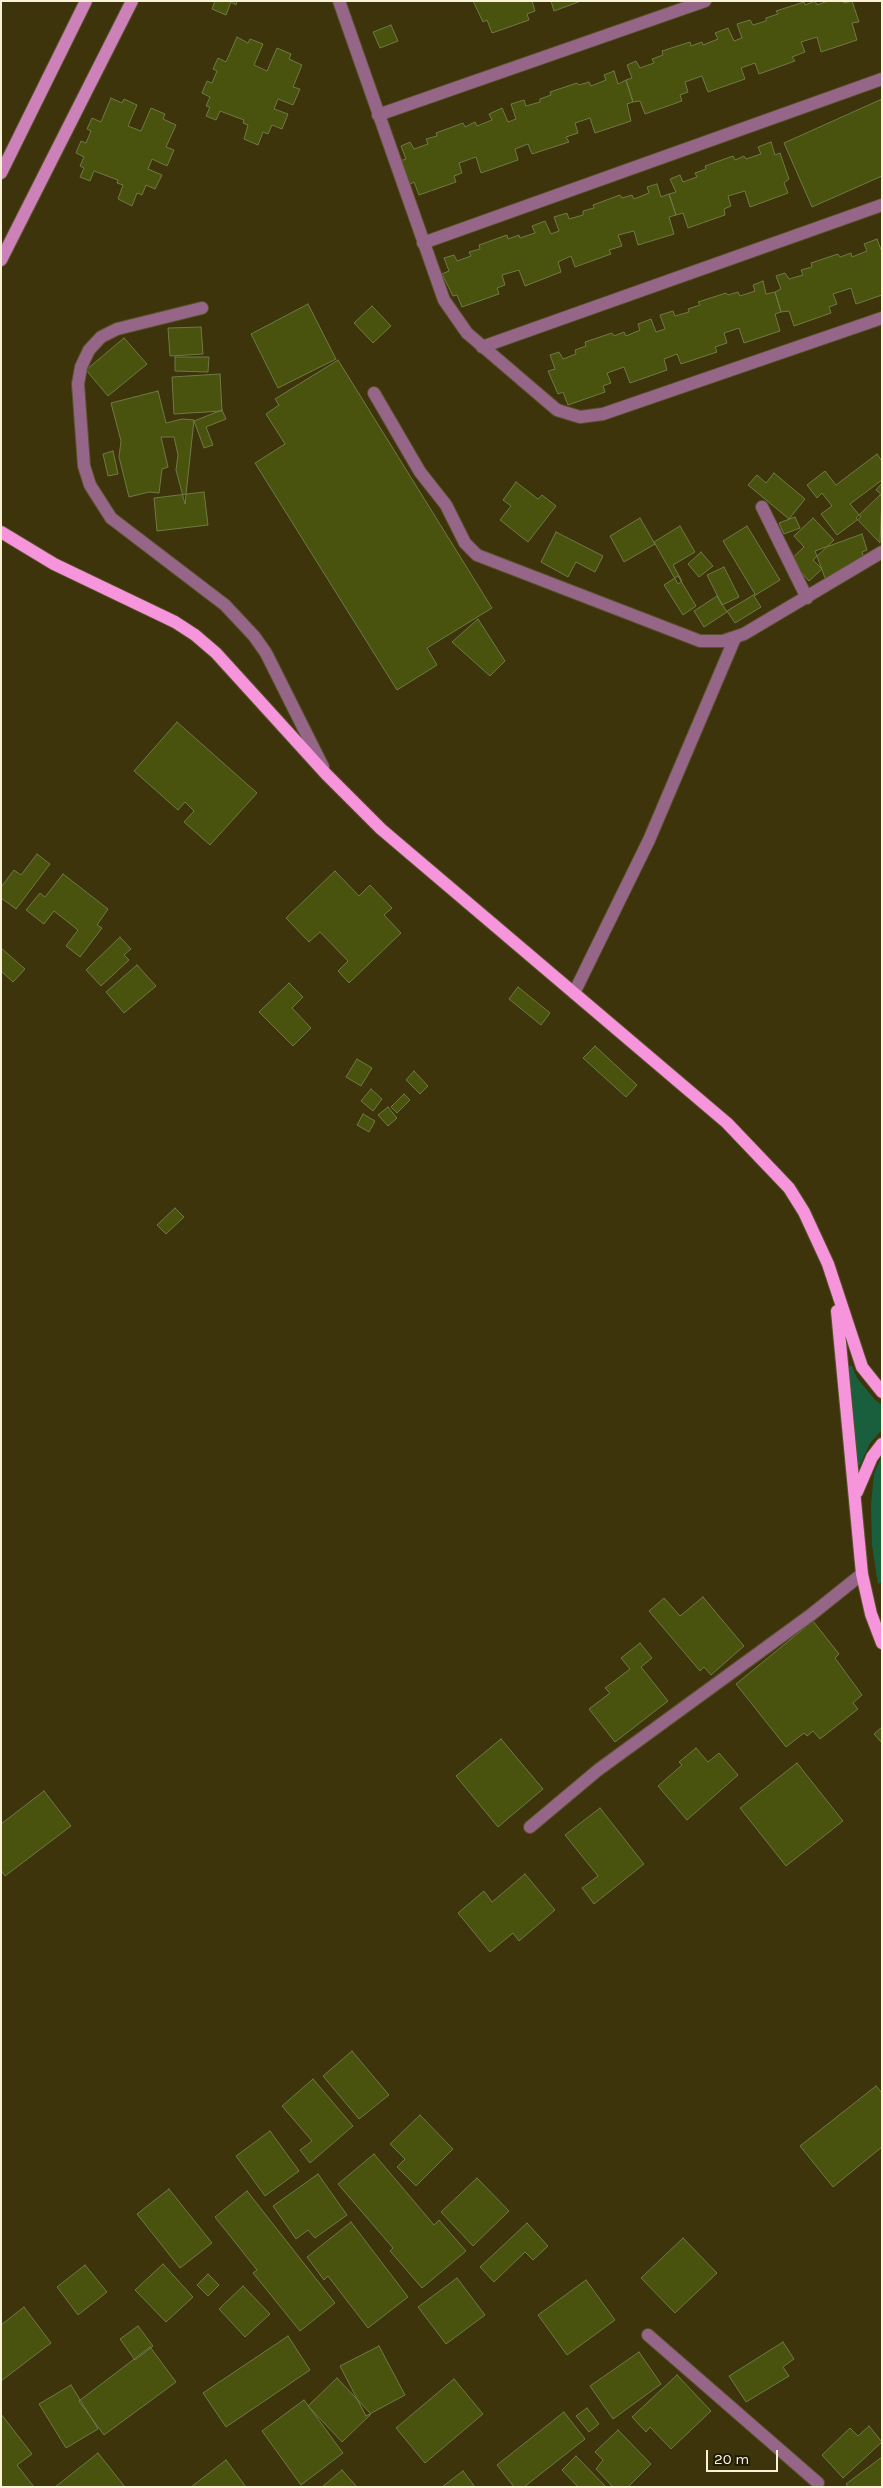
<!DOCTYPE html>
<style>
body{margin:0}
#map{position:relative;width:883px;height:2488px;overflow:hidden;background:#3d340b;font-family:Karla,sans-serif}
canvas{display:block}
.frame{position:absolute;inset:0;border:2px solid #f8f2d7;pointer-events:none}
.scale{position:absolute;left:706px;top:2450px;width:72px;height:22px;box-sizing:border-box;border:2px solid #f8f2d7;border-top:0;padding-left:6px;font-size:15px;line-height:18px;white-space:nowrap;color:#f8f2d7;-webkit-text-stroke:4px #211c07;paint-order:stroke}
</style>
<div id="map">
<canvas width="883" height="2488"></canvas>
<div class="frame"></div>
<div class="scale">20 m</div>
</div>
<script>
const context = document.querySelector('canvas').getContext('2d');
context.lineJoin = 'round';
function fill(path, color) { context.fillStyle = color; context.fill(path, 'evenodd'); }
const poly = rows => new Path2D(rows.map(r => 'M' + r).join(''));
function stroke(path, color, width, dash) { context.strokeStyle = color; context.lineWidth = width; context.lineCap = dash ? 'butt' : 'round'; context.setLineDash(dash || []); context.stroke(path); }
const green = poly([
 [848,1366,852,1366,857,1378,875,1400,882,1405,882,1430,870,1443,860,1465,857,1465],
 [882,1455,882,1582,878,1584,872,1545,871,1505,874,1474]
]);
const building = poly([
 [215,1,237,1,236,5,231,2,226,15,212,9,215,1],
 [473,1,532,1,535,11,527,14,529,20,492,33,487,20,483,22,473,1],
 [551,1,581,1,554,11,551,1],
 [815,1,817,5,828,1,843,1,844,3,852,1,859,22,852,23,857,40,821,52,817,37,801,42,805,52,792,57,795,61,759,74,755,63,741,68,745,79,708,92,702,76,685,82,688,92,680,95,682,101,645,114,640,101,633,102,626,80,632,78,627,65,636,61,640,68,654,63,652,59,663,55,662,51,690,42,691,46,702,42,703,45,718,39,715,33,728,28,734,41,742,38,737,24,750,20,753,25,766,21,766,18,778,14,776,11,804,2,805,5,815,1],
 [391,25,398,41,380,48,373,32,391,25],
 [237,37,248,43,250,39,263,44,254,65,267,71,277,48,291,54,289,59,302,65,293,87,300,89,293,105,278,99,274,109,288,114,282,129,272,125,268,134,263,132,258,145,244,139,248,125,243,123,244,120,220,111,216,120,206,116,210,107,206,106,210,97,202,93,207,81,212,83,217,71,213,69,218,58,226,62,237,37],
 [614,71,618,84,626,80,633,102,627,104,631,121,595,133,590,118,575,123,578,133,566,137,569,142,532,154,528,144,515,149,518,160,481,173,476,157,459,163,462,173,454,176,456,182,419,195,414,182,410,184,400,161,406,159,401,146,410,142,414,149,428,144,426,139,437,136,436,133,463,123,465,127,475,122,477,126,492,120,489,114,502,108,508,122,516,119,511,104,524,100,526,106,540,102,540,99,551,95,550,92,577,83,579,85,589,82,591,86,606,80,604,75,614,71],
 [111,98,122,103,124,99,137,105,128,126,141,131,151,108,165,114,163,119,176,125,166,147,174,150,167,166,152,159,148,169,162,175,155,189,146,185,142,195,137,193,132,206,118,199,123,185,117,183,118,180,94,171,90,181,80,177,84,168,80,166,84,157,76,153,81,141,86,143,91,131,87,129,92,118,101,122,111,98],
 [882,99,882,176,812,207,784,143,882,99],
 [771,142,775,155,780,153,789,179,784,183,788,193,750,207,745,191,728,196,731,206,724,209,725,215,688,228,683,213,676,215,669,194,676,192,670,179,680,175,683,182,697,177,695,173,706,169,705,166,733,156,735,160,744,156,746,159,761,154,758,147,771,142],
 [657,184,661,197,669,194,676,215,669,217,674,234,638,245,634,231,618,235,622,246,609,250,611,254,575,267,571,256,558,262,561,272,525,286,519,270,502,275,505,285,497,288,499,294,462,307,457,295,453,296,442,274,449,271,444,258,454,255,457,261,471,256,469,252,480,249,479,245,507,235,508,239,519,235,520,238,535,233,532,226,545,221,551,234,559,231,554,217,567,213,569,219,583,215,583,211,594,208,593,205,620,195,622,198,632,195,634,199,649,193,647,187,657,184],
 [877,239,882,252,882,295,856,304,851,288,833,294,837,304,829,307,831,313,794,326,789,311,781,312,775,292,781,289,776,276,785,273,789,279,803,275,801,270,812,267,811,263,838,254,840,257,851,253,852,257,867,251,864,244,877,239],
 [763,281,766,294,775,292,781,312,775,314,780,331,744,343,739,328,724,333,727,343,715,347,717,352,681,364,677,354,664,359,667,370,630,383,624,367,607,373,611,383,603,386,605,392,568,405,563,392,558,394,548,371,555,369,550,355,559,352,563,359,576,354,575,350,586,346,585,342,612,333,614,336,624,332,626,336,640,330,638,324,651,319,656,332,665,329,660,315,673,311,675,316,689,312,688,309,700,305,698,302,726,293,728,295,738,292,740,296,755,291,753,285,763,281],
 [308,304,336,359,278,388,251,334,308,304],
 [372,306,391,326,373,343,354,323,372,306],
 [201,327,203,354,170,356,168,328,201,327],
 [124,338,147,364,108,396,86,370,124,338],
 [175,357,209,357,208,372,175,371,175,357],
 [338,360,492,608,427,648,437,665,397,690,255,463,285,444,266,414,279,405,275,399,338,360],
 [220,374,222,411,174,414,172,377,220,374],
 [158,391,166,423,182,419,194,420,185,504,176,470,178,455,174,437,161,437,168,467,162,469,159,493,149,492,129,497,119,457,121,441,111,403,158,391],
 [222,410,226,419,206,427,213,445,204,448,194,421,222,410],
 [113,451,118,474,108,476,103,454,113,451],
 [877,454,882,461,882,480,850,504,861,517,837,535,821,514,832,506,822,493,817,498,807,485,825,471,836,485,877,454],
 [774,473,805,499,789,519,748,485,757,475,766,483,774,473],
 [516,482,538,499,542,495,556,506,528,542,500,520,511,506,503,500,516,482],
 [882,483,882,495,876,490,882,483],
 [204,492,208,525,157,531,154,498,204,492],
 [880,495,882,497,880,543,856,518,880,495],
 [795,517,800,528,784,534,779,523,795,517],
 [640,518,655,544,624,562,610,536,640,518],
 [813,518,834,540,813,560,822,569,809,581,790,560,804,547,794,536,813,518],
 [680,526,695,552,673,565,682,581,678,584,654,542,680,526],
 [747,526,780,580,754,596,761,607,735,623,727,611,755,594,723,541,747,526],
 [556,532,603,556,595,572,576,562,568,577,541,562,556,532],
 [862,534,867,550,862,552,866,563,825,578,815,551,862,534],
 [701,552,713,566,699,577,688,564,701,552],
 [724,567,739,597,722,605,707,575,724,567],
 [678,576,696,606,683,615,664,585,678,576],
 [717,596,727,612,704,627,694,611,717,596],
 [478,619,505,661,490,676,452,642,478,619],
 [177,722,257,793,210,845,184,822,194,811,185,802,178,810,134,771,177,722],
 [37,854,50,864,16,909,1,898,1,887,14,870,21,875,37,854],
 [335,871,359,896,370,885,392,908,384,915,401,933,349,983,338,971,348,961,320,932,309,942,286,918,335,871],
 [63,874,108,909,97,925,102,928,80,957,66,946,78,930,54,911,44,924,26,910,40,893,45,897,63,874],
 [120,937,131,949,124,955,129,960,101,986,86,970,120,937],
 [1,948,25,969,13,982,1,971,1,948],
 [137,965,156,986,124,1013,106,992,137,965],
 [289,983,303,997,292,1008,311,1028,293,1046,259,1012,289,983],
 [518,987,550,1013,541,1025,509,999,518,987],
 [595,1046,637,1085,626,1097,583,1058,595,1046],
 [357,1059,372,1068,361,1086,346,1077,357,1059],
 [414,1071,428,1086,420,1094,406,1080,414,1071],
 [371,1089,382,1099,373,1111,361,1101,371,1089],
 [404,1094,410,1100,397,1113,391,1107,404,1094],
 [388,1107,397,1118,388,1126,378,1115,388,1107],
 [363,1114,375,1121,369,1132,357,1125,363,1114],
 [175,1208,184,1217,166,1234,157,1225,175,1208],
 [703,1597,744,1646,711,1675,704,1667,700,1671,649,1611,664,1598,680,1616,703,1597],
 [813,1621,839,1654,835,1658,862,1695,853,1703,858,1709,820,1739,813,1731,807,1736,804,1733,786,1747,736,1684,813,1621],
 [640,1643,652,1658,641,1667,668,1701,615,1742,589,1709,610,1693,605,1688,630,1669,621,1658,640,1643],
 [882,1727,882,1743,874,1734,882,1727],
 [501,1739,543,1789,498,1827,456,1776,501,1739],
 [696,1748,708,1762,719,1753,738,1775,687,1820,658,1786,682,1765,679,1762,696,1748],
 [797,1763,843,1821,786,1866,740,1808,797,1763],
 [44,1791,71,1826,5,1876,1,1870,1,1824,44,1791],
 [600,1808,644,1864,594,1904,582,1888,598,1876,565,1835,600,1808],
 [525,1874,555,1910,519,1941,513,1933,490,1952,458,1913,484,1891,492,1902,525,1874],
 [352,2051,389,2095,359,2119,323,2076,352,2051],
 [313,2079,353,2126,310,2163,300,2150,312,2141,282,2106,313,2079],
 [876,2086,882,2093,882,2147,833,2187,800,2146,876,2086],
 [420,2115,453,2149,416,2186,397,2167,405,2159,390,2144,420,2115],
 [270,2131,299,2171,265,2196,236,2156,270,2131],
 [374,2154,434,2225,439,2220,466,2251,422,2288,390,2251,393,2248,338,2184,374,2154],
 [318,2174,347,2215,315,2238,308,2230,296,2239,273,2206,318,2174],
 [477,2178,509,2211,473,2246,441,2212,477,2178],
 [169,2189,212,2243,180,2268,137,2214,169,2189],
 [247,2191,335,2303,300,2331,253,2273,257,2270,215,2217,247,2191],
 [351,2222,408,2297,368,2328,328,2276,324,2280,307,2257,351,2222],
 [527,2223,548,2246,533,2260,525,2252,494,2282,480,2267,527,2223],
 [683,2238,717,2273,675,2313,641,2278,683,2238],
 [163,2264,193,2297,166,2322,135,2290,163,2264],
 [85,2265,107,2292,78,2315,57,2287,85,2265],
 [208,2274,219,2285,208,2296,197,2285,208,2274],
 [457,2278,485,2315,446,2344,418,2307,457,2278],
 [586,2280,615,2320,567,2355,538,2315,586,2280],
 [243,2286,270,2314,245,2337,219,2309,243,2286],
 [24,2307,51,2343,1,2381,1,2325,24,2307],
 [138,2326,153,2346,135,2360,120,2339,138,2326],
 [288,2336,310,2370,226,2427,203,2393,288,2336],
 [783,2342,794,2359,783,2367,789,2376,746,2402,729,2376,783,2342],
 [379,2346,405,2395,366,2416,340,2366,379,2346],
 [150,2347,176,2382,104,2435,79,2401,150,2347],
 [639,2352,661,2384,613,2419,590,2386,639,2352],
 [677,2375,711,2411,671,2449,650,2427,646,2432,632,2417,677,2375],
 [337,2378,371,2414,342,2442,308,2406,337,2378],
 [454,2379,483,2414,425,2463,396,2428,454,2379],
 [71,2385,98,2429,66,2448,39,2404,71,2385],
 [304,2400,343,2453,301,2485,262,2431,304,2400],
 [587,2408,599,2424,589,2432,576,2416,587,2408],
 [564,2412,585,2439,524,2487,514,2487,497,2465,564,2412],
 [1,2414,32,2454,17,2465,34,2487,1,2487,1,2414],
 [869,2426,882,2442,843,2478,822,2455,850,2428,858,2436,869,2426],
 [618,2430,651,2464,628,2487,613,2487,596,2469,603,2460,595,2452,618,2430],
 [98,2453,125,2487,55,2487,98,2453],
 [576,2456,606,2487,578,2487,562,2470,576,2456],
 [882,2457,882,2487,848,2487,846,2484,882,2457],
 [226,2460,246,2487,191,2487,226,2460],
 [342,2470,357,2487,322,2487,342,2470],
 [463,2471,475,2487,442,2487,463,2471]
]);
const street = poly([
 [339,1,444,300,467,333,557,410,580,417,603,414,882,318],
 [378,115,705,1],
 [423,243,882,79],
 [202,308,117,329,101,337,89,350,81,367,78,384,84,466,90,485,111,518,225,605,254,636,266,653,323,767],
 [482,347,882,205],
 [374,393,420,472,446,505,465,543,477,555,700,641,723,641,744,634,882,552],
 [762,507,807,598],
 [574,993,649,840,735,638],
 [530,1827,598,1770,812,1614,862,1574],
 [648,2335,818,2483]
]);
const secondary = poly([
 [1,173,86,1],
 [1,260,132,1]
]);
const primary = poly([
 [1,532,54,564,175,622,195,635,216,653,326,774,381,829,727,1123,789,1188,804,1212,828,1264,862,1367,882,1392],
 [837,1311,862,1574,871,1614,882,1643],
 [857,1492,872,1457,882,1444]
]);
fill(green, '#195f3d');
fill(building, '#4a530e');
stroke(building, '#6f7946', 1);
stroke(street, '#5b522c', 14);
stroke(secondary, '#5b522c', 14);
stroke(primary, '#5b522c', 14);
stroke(street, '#966689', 12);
stroke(secondary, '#cc81b8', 12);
stroke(primary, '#f695dc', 12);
</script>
